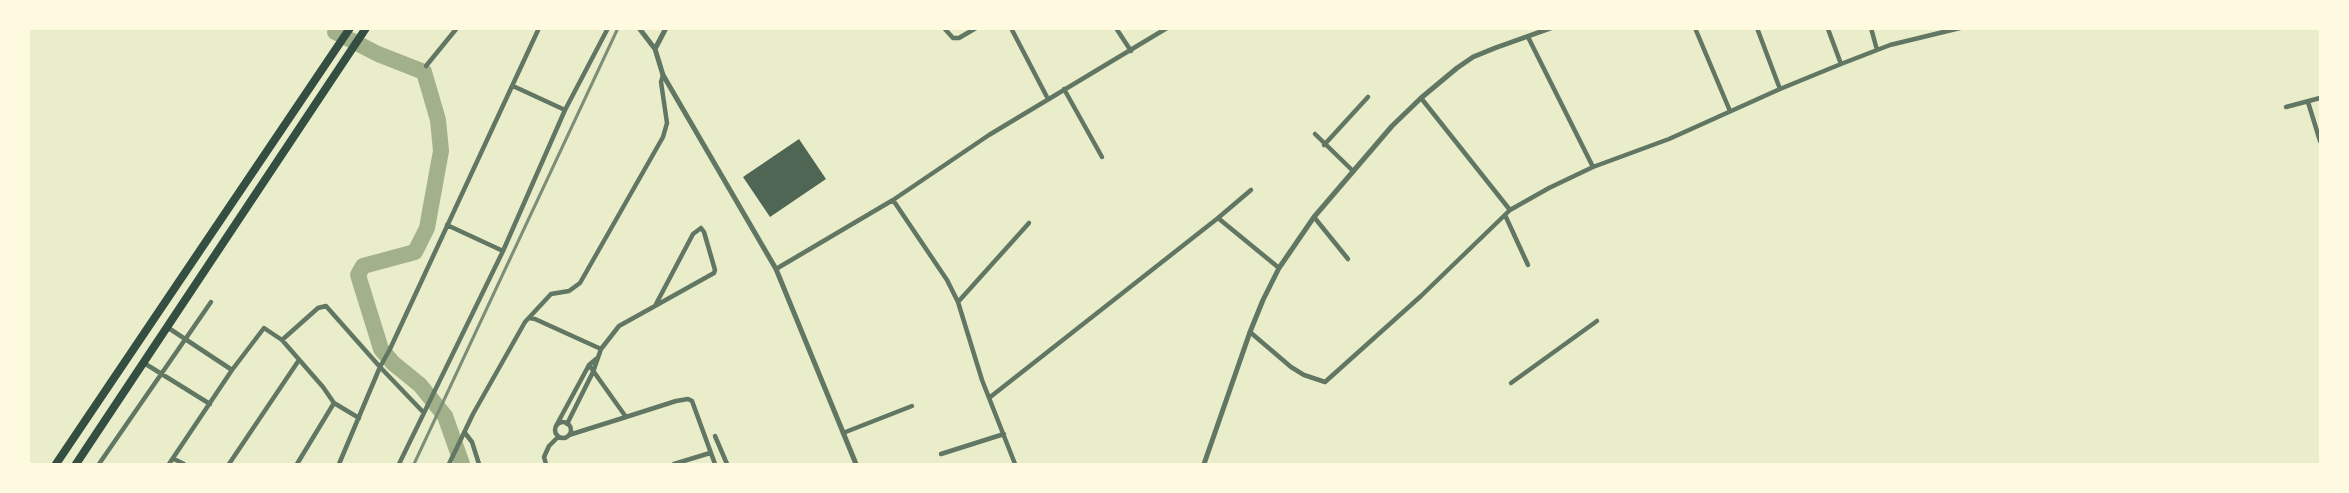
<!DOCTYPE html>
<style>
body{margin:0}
#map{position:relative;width:2349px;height:493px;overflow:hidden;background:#e9edc9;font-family:"Open Sans",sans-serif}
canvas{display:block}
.frame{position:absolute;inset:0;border:30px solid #fefae0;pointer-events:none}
</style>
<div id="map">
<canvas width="2349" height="493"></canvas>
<div class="frame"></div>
</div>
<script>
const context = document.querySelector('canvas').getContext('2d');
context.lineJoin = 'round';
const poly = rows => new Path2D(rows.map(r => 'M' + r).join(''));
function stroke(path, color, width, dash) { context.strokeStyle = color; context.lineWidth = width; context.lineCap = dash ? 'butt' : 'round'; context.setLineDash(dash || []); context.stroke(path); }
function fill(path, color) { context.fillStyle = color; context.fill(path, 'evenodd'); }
const river = poly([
 [338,28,335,32,378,54,424,72,438,120,441,151,427,228,415,252,363,266,358,275,381,349,393,363,420,385,445,416,462,464]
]);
const building = poly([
 [799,139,826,179,770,217,743,177]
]);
const minor = poly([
 [944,28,953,38,959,38,976,28],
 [1011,28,1048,99],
 [1116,28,1131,51],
 [1695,28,1730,111],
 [1757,28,1780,89],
 [1871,28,1877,50],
 [1828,29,1841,64],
 [1528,37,1593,167],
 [426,66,457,28],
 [513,86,565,110],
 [1064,89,1102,157],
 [1421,98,1510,210],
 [2308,102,2320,141],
 [2286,107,2320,98],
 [1315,134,1353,171],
 [1324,145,1368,97],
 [893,200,947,280,958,302,982,380,1015,464],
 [1505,215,1528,265],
 [1314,217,1348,259],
 [1218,218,1279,268],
 [447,225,503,251],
 [776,269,893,200,989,135,1167,28],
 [958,302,1029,223],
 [530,318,535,319,601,349],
 [167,327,232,370],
 [1250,332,1291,367,1304,375,1325,382,1421,296,1510,210,1549,188,1593,167,1669,139,1780,89,1841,64,1890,45,1960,28],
 [282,340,318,308,326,306,380,367,424,413],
 [144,363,210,404],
 [589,365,626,417,676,401,688,399,692,401,715,464],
 [1511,383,1597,321],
 [989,398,1218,218,1251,190],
 '555 430a8 8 0 1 1 16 0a8 8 0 1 1-16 0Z',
 [567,424,593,372,601,349,619,326,655,306,693,234,701,228,704,232,715,270,714,273,655,306],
 [556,426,589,365,596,359],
 [465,433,472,442,479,464],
 [843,433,912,406],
 [569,435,626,417],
 [715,436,727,464],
 [941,454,1004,434],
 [174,459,184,464],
 [99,464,211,302],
 [169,464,232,370,264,328,282,340,323,387,334,403,359,418],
 [229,464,299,360],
 [297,464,334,403],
 [339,464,380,367,390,349,539,28],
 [399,464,503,251,565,110,608,28],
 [449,464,473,414,525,322,551,294,569,291,580,283,663,137,667,123,661,82,663,75],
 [546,464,544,457,549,446,558,437],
 [674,464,710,453]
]);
const tertiary = poly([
 [639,28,655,49,663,75,776,269,856,464],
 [655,49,666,28],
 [1204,464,1250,332,1263,300,1279,268,1314,217,1392,126,1421,98,1457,68,1473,57,1495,48,1551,28]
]);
const trunk = poly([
 [56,464,350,28],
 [76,464,366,28]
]);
const rail = poly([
 [414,464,618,28]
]);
stroke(river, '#a3b18a', 16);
fill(building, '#4f6655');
stroke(minor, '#617663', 4.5);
stroke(tertiary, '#617663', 5);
stroke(trunk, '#344e41', 8);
stroke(rail, '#7c8e77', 3);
</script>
